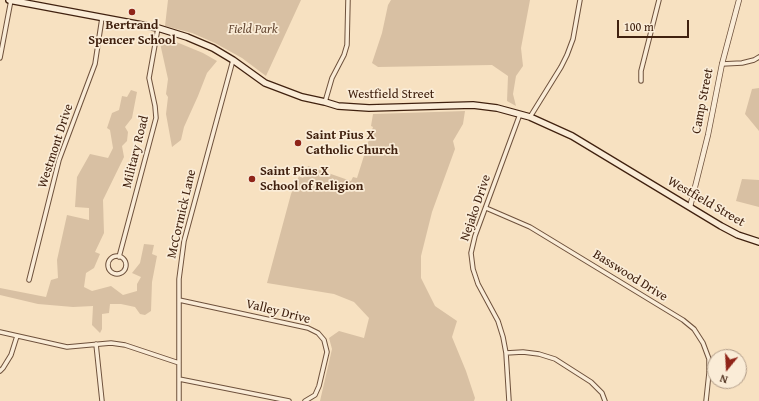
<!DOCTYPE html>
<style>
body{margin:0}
#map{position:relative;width:759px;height:401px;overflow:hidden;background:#f7e1c1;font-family:"Gentium Book Plus",serif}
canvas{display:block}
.north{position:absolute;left:707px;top:349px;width:40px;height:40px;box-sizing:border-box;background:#faecd7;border:1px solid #b09b87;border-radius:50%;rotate:198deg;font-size:11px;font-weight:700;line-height:16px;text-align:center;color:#40210f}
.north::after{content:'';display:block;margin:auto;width:14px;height:18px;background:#8f2418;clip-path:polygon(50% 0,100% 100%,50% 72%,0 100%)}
.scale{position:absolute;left:617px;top:20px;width:72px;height:18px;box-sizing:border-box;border:2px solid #40210f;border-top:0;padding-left:5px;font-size:12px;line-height:14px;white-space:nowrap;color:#40210f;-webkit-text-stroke:3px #faecd7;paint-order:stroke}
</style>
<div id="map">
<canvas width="759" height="401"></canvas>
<div class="north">N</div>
<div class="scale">100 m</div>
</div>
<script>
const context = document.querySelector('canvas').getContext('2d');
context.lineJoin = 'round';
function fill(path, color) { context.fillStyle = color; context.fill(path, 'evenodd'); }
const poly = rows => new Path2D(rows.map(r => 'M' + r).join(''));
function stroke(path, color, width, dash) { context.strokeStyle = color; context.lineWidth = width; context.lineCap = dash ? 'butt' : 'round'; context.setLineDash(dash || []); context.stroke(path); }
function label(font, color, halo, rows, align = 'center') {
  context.font = font + ' "Gentium Book Plus",serif'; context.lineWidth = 3.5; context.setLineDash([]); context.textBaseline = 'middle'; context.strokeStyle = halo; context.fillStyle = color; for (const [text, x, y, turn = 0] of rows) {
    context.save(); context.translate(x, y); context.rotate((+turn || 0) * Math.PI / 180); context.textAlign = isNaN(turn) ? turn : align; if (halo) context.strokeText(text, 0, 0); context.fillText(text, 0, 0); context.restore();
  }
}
const green = poly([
 [168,0,301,0,266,76,242,58,215,43,192,33,165,26],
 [391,0,530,0,521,48,523,66,516,76,513,94,516,106,507,101,508,76,492,65,378,67,372,63,382,33,388,5],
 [169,39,203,53,217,61,207,73,198,96,184,127,181,140,172,147,166,114,168,97,166,94,168,79,160,43],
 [759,88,759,146,759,131,745,114,752,89],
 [131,90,137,92,132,118,125,127,128,132,127,141,122,146,124,157,103,200,104,233,95,252,100,254,94,268,86,273,84,287,92,291,111,286,123,295,137,291,137,284,141,277,132,273,140,263,144,244,154,245,152,254,157,256,152,282,151,311,145,315,140,314,135,307,121,304,110,304,109,313,102,314,102,329,100,333,92,325,93,306,73,307,38,304,0,295,0,288,46,297,51,280,58,278,57,260,67,215,89,220,89,208,75,207,77,177,90,154,108,158,113,148,110,130,107,128,112,113,119,110,122,96,127,97],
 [465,111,463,124,453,141,455,149,432,212,421,256,421,278,435,306,457,321,452,337,466,371,475,398,474,401,320,401,332,349,329,338,339,331,364,338,369,318,354,302,334,294,267,283,291,194,299,176,303,178,308,166,351,181,353,177,357,178,373,127,371,126,373,114],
 [742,179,759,180,759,207,736,201]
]);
const minor = poly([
 [0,58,11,0],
 [722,64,742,63,754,60,759,57],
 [641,81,641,71,659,0],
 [325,102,332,78,344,55,347,45,348,0],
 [530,117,561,67,567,55,573,39,580,0],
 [486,208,530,227,683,320,694,329,703,343,709,359,709,373,706,401],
 '108 265a9 9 0 1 1 18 0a9 9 0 1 1-18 0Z',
 [119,257,156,118,155,106,149,78,158,28],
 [29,280,59,160,95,64,102,18],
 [179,300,308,328,318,333,324,340,327,352,319,386,315,395,305,401],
 [0,332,67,347,111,343,125,345,179,363],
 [96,344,102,401],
 [506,353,523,352,539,354,555,359,591,382,602,393,605,401],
 [0,371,3,368,11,355,17,336],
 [179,379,289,401],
 [179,401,179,279,184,241,233,60],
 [509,401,506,353,503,337,498,321,478,284,473,269,471,253,475,236,520,114]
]);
const tertiary = poly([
 [690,207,708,135,722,64,739,0]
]);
const secondary = poly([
 [9,0,158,28,187,37,213,48,233,60,265,83,302,97,325,102,338,106,369,108,473,105,497,108,530,117,572,136,721,226,738,235,759,242]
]);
const markers = [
 [132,12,4,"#8f2418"],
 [298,143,4,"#8f2418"],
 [252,179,4,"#8f2418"]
];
const poiNames = [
 ["Bertrand",132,26,"center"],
 ["Spencer School",132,41,"center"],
 ["Saint Pius X",306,136],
 ["Catholic Church",306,151],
 ["Saint Pius X",260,172],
 ["School of Religion",260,187]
];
const parkNames = [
 ["Field Park",253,30]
];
const streetNames = [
 ["Westfield Street",391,95],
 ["Camp Street",703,101,-79],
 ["Westmont Drive",56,146,-72],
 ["Military Road",136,152,-76],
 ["Westfield Street",706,202,30],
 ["Nejako Drive",476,208,-71],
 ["McCormick Lane",182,214,-77],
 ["Basswood Drive",630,276,32],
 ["Valley Drive",278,312,14]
];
fill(green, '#d8c0a3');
stroke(minor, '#6e513c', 5.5);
stroke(tertiary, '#6e513c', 6);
stroke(secondary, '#40210f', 8);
stroke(minor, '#faecd7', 3.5);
stroke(tertiary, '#faecd7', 4.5);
stroke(secondary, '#faecd7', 5.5);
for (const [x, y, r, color] of markers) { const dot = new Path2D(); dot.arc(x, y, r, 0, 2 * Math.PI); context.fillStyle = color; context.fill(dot); stroke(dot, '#faecd7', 1.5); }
label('bold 13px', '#40210f', '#faecd7', poiNames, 'left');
label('italic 13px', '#664934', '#faecd7', parkNames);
label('13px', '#40210f', '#faecd7', streetNames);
</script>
